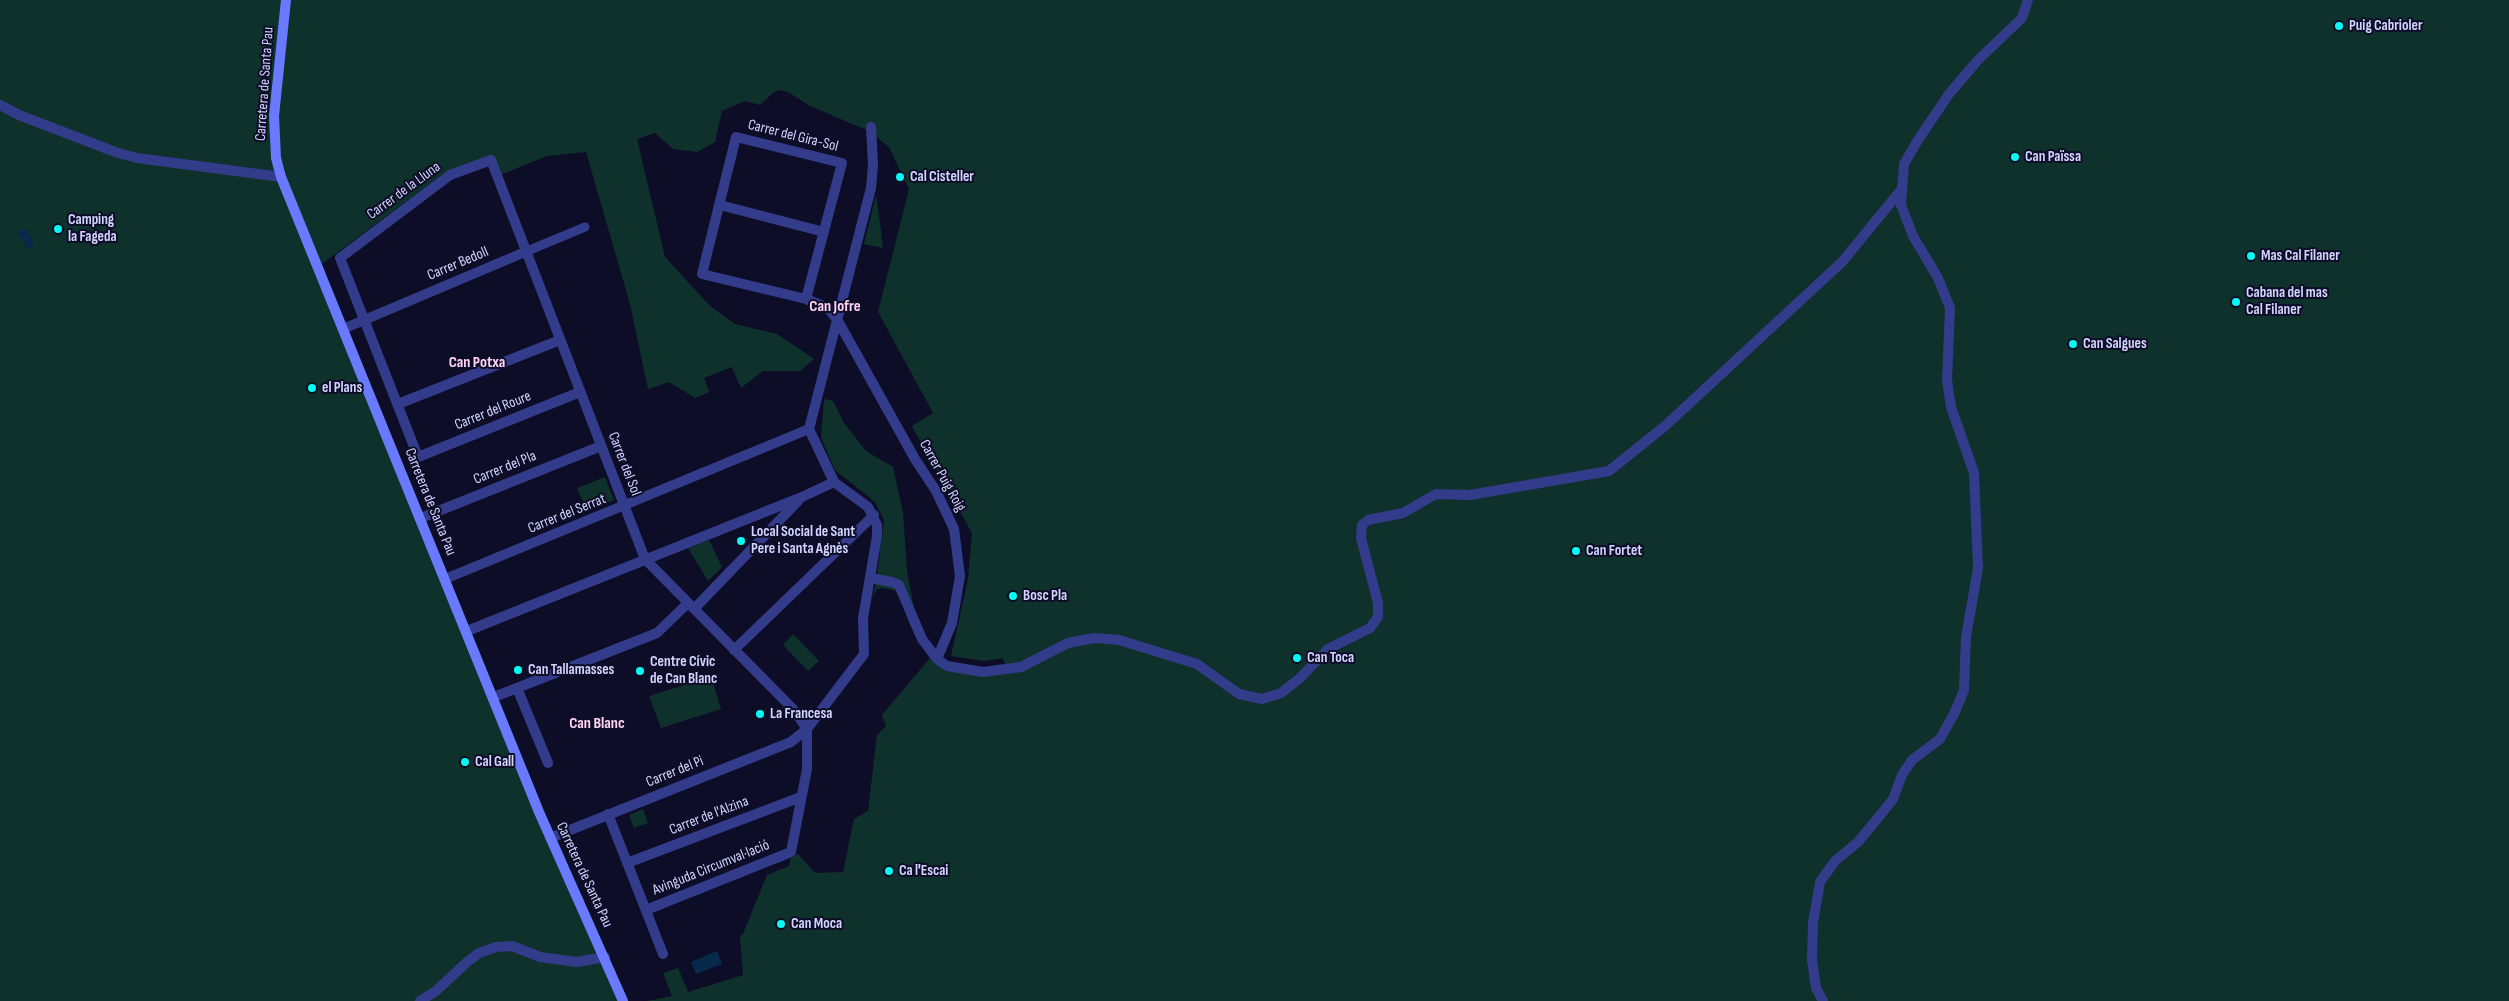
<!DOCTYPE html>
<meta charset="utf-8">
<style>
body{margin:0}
canvas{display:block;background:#0d0d27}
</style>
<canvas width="2509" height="1001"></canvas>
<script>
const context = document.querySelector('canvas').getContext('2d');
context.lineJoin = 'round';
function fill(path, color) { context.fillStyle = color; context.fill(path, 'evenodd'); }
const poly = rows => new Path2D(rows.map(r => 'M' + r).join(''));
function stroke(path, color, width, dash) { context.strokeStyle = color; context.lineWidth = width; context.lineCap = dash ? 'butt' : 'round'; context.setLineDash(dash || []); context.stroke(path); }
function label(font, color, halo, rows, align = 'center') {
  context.font = font + ' "Sofia Sans Condensed",sans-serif'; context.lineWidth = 4; context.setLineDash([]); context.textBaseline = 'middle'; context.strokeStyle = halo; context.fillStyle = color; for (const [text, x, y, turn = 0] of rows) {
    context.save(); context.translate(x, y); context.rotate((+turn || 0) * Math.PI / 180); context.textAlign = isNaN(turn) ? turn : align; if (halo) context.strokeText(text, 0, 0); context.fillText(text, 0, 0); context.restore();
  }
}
const green = poly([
 [0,0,2509,0,2509,1001,647,1001,672,996,663,973,678,968,688,992,743,975,740,936,743,934,767,875,789,866,791,857,798,854,815,873,843,872,854,819,868,811,877,735,886,726,882,715,930,658,910,625,897,591,883,588,877,589,872,598,876,584,884,520,875,502,835,470,821,438,824,399,833,401,844,423,866,451,893,467,903,513,907,571,917,625,946,663,962,668,1006,667,1003,658,984,661,951,656,968,579,972,533,912,426,933,413,878,312,909,189,889,147,869,131,810,106,788,92,779,90,774,92,760,105,745,101,722,111,715,142,697,152,673,149,655,133,637,139,665,257,710,306,735,324,777,334,814,359,800,371,763,371,741,388,732,367,704,378,709,392,695,398,669,382,648,389,630,304,586,152,547,156,500,175,495,162,447,171,318,267,618,1001,0,1001],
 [876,195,880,223,883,248,864,244],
 [605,477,614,500,587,511,577,488],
 [709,540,722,567,708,581,688,548],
 [793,634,819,661,808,671,783,645],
 [711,677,721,709,661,728,649,696],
 [643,809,648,823,634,828,629,815]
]);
const water = poly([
 [26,228,34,244,27,249,18,232],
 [717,951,722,964,696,974,691,962]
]);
const pedestrian = poly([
 [525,252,585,227]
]);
const minor = poly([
 [0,105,19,115,118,153,137,158,281,177],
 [720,205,824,232],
 [806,299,842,163,736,137,702,274,806,299,828,308,838,321,915,459,936,491,954,529,960,576,952,623,937,659],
 [343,329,525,252],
 [398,404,560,340],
 [421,518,601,446],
 [870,578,892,582,899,585,922,639,937,659,947,666,983,672,1021,667,1068,643,1094,638,1119,640,1197,664,1239,694,1262,699,1281,693,1299,679,1328,649,1370,628,1378,617,1378,603,1361,538,1362,525,1368,520,1403,513,1436,494,1470,495,1609,471,1665,426,1842,262,1901,190],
 [445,579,809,429],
 [694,609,799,500],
 [467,631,802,497,834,482],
 [734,650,874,515],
 [517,688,548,763],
 [494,697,657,633,688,603],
 [608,814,663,954],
 [550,838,791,742,807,729,793,709,645,559,491,160,450,175,340,258,418,457,580,392],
 [627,863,801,797],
 [646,910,791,852,807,769,807,729,864,654,863,618,877,536,877,525,868,507,834,482,809,429,871,188,873,165,871,127],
 [420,1001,436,991,467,962,479,953,496,947,512,946,540,957,577,962,605,957],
 [1823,1001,1816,988,1812,960,1813,923,1820,882,1835,861,1858,842,1882,813,1893,799,1902,775,1912,760,1940,739,1954,714,1964,690,1966,637,1978,568,1974,473,1951,407,1947,380,1950,308,1938,278,1913,236,1901,205,1904,164,1918,140,1949,94,1978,60,2022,18,2028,0]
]);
const secondary = poly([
 [286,0,274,116,276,158,281,177,539,812,623,1001]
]);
const markers = [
 [2339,26,5,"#00fdf3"],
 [2015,157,5,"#00fdf3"],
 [900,177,5,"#00fdf3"],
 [58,229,5,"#00fdf3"],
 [2251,256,5,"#00fdf3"],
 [2236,302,5,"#00fdf3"],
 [2073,344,5,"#00fdf3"],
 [312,388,5,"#00fdf3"],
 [741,541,5,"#00fdf3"],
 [1576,551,5,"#00fdf3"],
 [1013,596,5,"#00fdf3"],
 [1297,658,5,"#00fdf3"],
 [518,670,5,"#00fdf3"],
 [640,671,5,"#00fdf3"],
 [760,714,5,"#00fdf3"],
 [465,762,5,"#00fdf3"],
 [889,871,5,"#00fdf3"],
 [781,924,5,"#00fdf3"]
];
const poiNames = [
 ["Puig Cabrioler",2349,26],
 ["Can Païssa",2025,157],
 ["Cal Cisteller",910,177],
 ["Camping",68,220],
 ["la Fageda",68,237],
 ["Mas Cal Filaner",2261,256],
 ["Cabana del mas",2246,293],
 ["Cal Filaner",2246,310],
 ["Can Salgues",2083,344],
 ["el Plans",322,388],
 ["Local Social de Sant",751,532],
 ["Pere i Santa Agnès",751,549],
 ["Can Fortet",1586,551],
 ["Bosc Pla",1023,596],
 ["Can Toca",1307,658],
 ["Centre Cívic",650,662],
 ["de Can Blanc",650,679],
 ["Can Tallamasses",528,670],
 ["La Francesa",770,714],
 ["Cal Gall",475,762],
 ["Ca l'Escai",899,871],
 ["Can Moca",791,924]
];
const streetNames = [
 ["Carretera de Santa Pau",265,84,-86],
 ["Carrer del Gira-Sol",793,136,14],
 ["Carrer de la Lluna",404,191,-36],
 ["Carrer Bedoll",458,264,-23],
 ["Carrer del Roure",493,411,-22],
 ["Carrer del Sol",624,464,69],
 ["Carrer del Pla",505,468,-22],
 ["Carrer Puig Roig",942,476,61],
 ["Carretera de Santa Pau",430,502,68],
 ["Carrer del Serrat",567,514,-22],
 ["Carrer del Pi",675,772,-22],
 ["Carrer de l'Alzina",709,816,-21],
 ["Avinguda Circumval·lació",711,868,-22],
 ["Carretera de Santa Pau",584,875,65]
];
const neighbourhoodNames = [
 ["Can Jofre",835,307],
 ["Can Potxa",477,363],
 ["Can Blanc",597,724]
];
fill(green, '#0f312b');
fill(water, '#07294c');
stroke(pedestrian, '#333c8a', 9);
stroke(minor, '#333c8a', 10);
stroke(secondary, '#697aff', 10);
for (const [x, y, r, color] of markers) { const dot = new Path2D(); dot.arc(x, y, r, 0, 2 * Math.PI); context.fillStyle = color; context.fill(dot); stroke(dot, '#0d0d27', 2); }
label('bold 15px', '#d2d3ff', '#0d0d27', poiNames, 'left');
label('15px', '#d2d3ff', '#0d0d27', streetNames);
label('bold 16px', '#ffd4f5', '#0d0d27', neighbourhoodNames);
</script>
